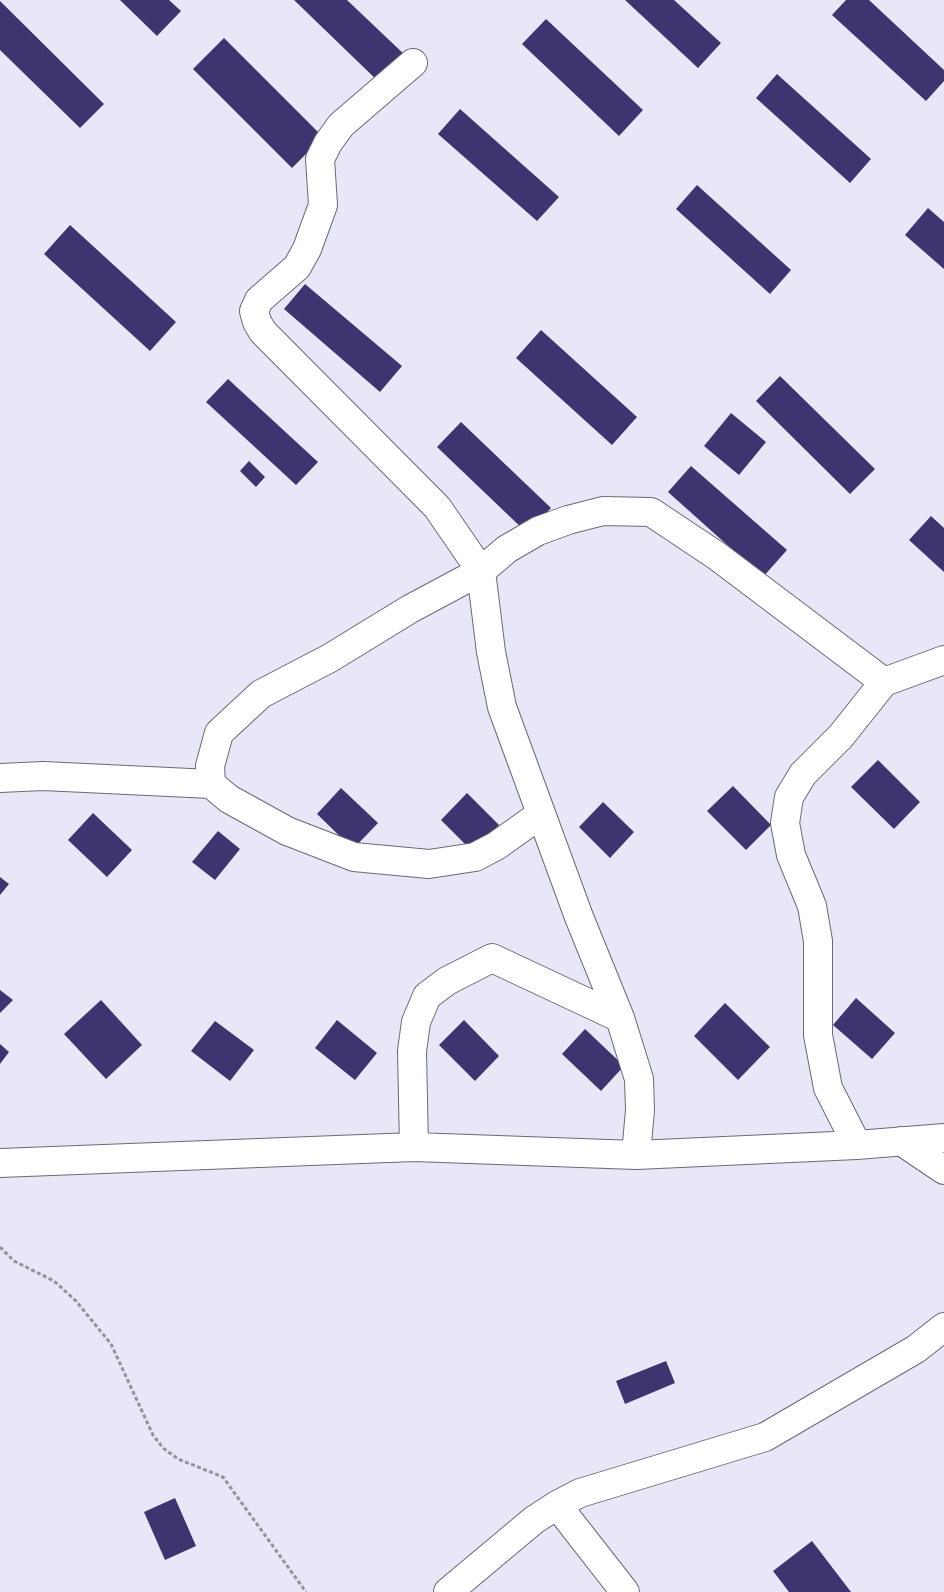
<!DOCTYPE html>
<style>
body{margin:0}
canvas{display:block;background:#e7e7f7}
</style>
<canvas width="944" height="1592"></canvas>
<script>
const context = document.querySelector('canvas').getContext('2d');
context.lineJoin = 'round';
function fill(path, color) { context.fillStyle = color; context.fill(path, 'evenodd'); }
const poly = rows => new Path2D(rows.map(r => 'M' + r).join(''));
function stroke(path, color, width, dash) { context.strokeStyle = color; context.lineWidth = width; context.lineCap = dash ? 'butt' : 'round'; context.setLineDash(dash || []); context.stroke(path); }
const building = poly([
 [120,0,169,0,181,11,157,36],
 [294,0,347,0,407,57,381,84],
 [625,0,674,0,721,43,698,68],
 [846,0,869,0,944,70,944,81,926,101,832,15],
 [0,1,104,104,80,128,0,50],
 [546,19,643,110,619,136,522,44],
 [224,38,323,137,292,168,193,69],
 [777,74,871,159,850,183,756,98],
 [460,109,559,197,537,221,438,134],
 [697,185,791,270,770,294,676,209],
 [928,208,944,222,944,269,905,235],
 [70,225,176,322,150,351,44,254],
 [305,284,402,366,380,392,284,309],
 [541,330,637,417,612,445,516,358],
 [780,376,875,469,850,494,756,401],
 [228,379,318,462,296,485,206,402],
 [731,413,766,442,739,475,704,446],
 [461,422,551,508,527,533,437,447],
 [249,461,265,477,256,487,240,471],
 [691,466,787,550,763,577,668,492],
 [931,516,944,528,944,572,909,540],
 [878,760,920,802,894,829,851,787],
 [733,786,771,825,746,850,707,811],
 [341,788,378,823,353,849,317,814],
 [467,793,499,825,473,852,441,820],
 [603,802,634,832,610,858,579,827],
 [93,813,132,850,107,877,68,840],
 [218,831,240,849,215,880,192,862],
 [0,877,9,884,0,895],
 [0,990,13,1000,0,1013],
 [856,998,895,1033,872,1059,833,1025],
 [101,1000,142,1045,106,1079,64,1034],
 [725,1003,770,1047,738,1080,694,1036],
 [337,1020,377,1053,355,1080,315,1048],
 [464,1020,499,1056,475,1081,439,1045],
 [215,1021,254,1050,230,1081,191,1051],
 [585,1029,624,1066,601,1091,562,1054],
 [0,1044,9,1052,0,1064],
 [666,1361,675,1383,625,1404,616,1381],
 [175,1498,196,1546,165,1560,144,1512],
 [812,1541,851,1592,789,1592,773,1571]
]);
const path = poly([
 [0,1247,14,1261,54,1281,76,1301,111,1344,153,1435,163,1448,178,1459,223,1477,306,1592]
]);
const minor = poly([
 [413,63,341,125,328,143,320,159,323,205,307,249,297,267,259,300,254,311,257,322,263,332,437,507,481,571,410,609,330,658,261,694,219,733,210,766,211,784,229,799,287,831,354,857,429,864,475,857,496,846,541,814],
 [0,778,43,776,211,784],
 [901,1141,944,1170],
 [857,1145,828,1088,818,1035,818,941,812,906,791,855,785,823,789,797,803,774,841,736,884,682,944,660],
 [414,1147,412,1051,416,1022,427,996,447,981,492,958,620,1018],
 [636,1155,640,1110,639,1079,620,1018,579,917,502,707,491,652,481,571,507,549,538,531,568,520,603,511,651,512,717,556,884,682],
 [0,1163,414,1147,636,1155,857,1145,944,1138],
 [557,1505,625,1592],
 [448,1592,534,1520,557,1505,580,1493,765,1437,916,1349,944,1327]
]);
fill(building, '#3c356f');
stroke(minor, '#696977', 30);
stroke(path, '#93939f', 3, [4, 2.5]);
stroke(minor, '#fff', 28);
</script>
